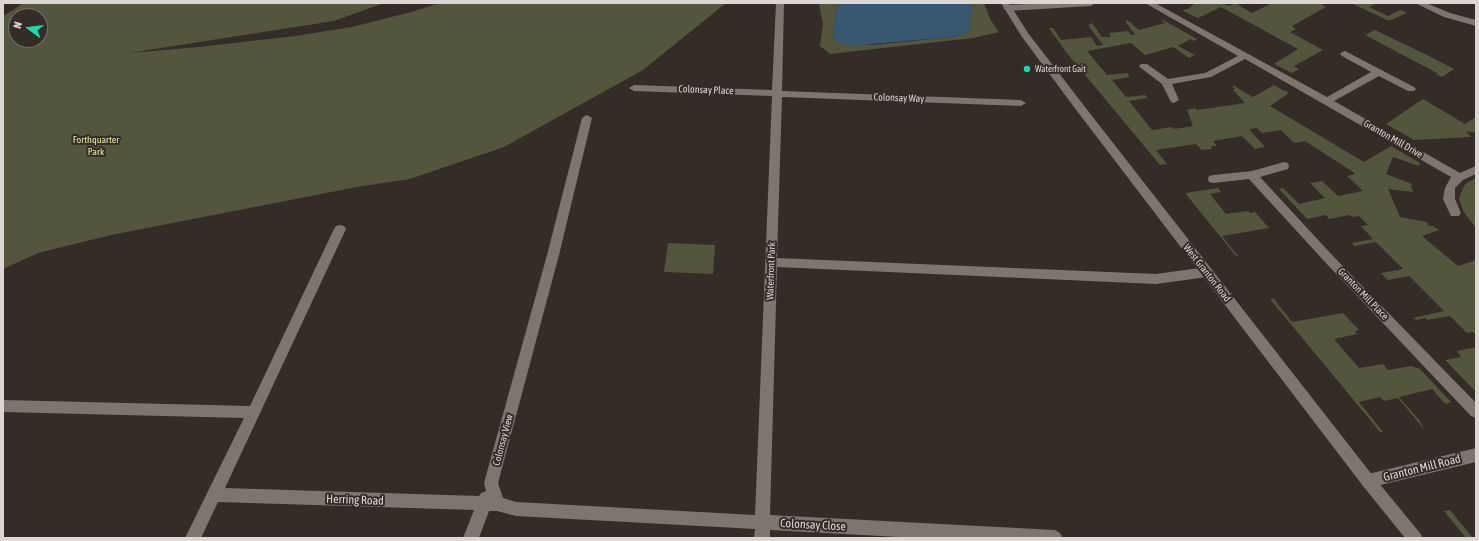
<!DOCTYPE html>
<style>
body{margin:0}
#map{position:relative;width:1479px;height:541px;overflow:hidden;background:#342c27;font-family:"Asap Condensed",sans-serif}
canvas{display:block}
.frame{position:absolute;inset:0;border:4px solid #ddd7d4;pointer-events:none}
.north{position:absolute;left:8px;top:8px;width:40px;height:40px;box-sizing:border-box;background:#342c27;border:1px solid #78706c;border-radius:50%;rotate:285deg;font-size:11px;font-weight:700;line-height:16px;text-align:center;color:#ddd7d4}
.north::after{content:'';display:block;margin:auto;width:14px;height:18px;background:#1dd5b1;clip-path:polygon(50% 0,100% 100%,50% 72%,0 100%)}
</style>
<div id="map">
<canvas width="1479" height="541"></canvas>
<div class="frame"></div>
<div class="north">N</div>
</div>
<script>
const context = document.querySelector('canvas').getContext('2d');
context.lineJoin = 'round';
function fill(path, color) { context.fillStyle = color; context.fill(path, 'evenodd'); }
const poly = rows => new Path2D(rows.map(r => 'M' + r).join(''));
function stroke(path, color, width, dash) { context.strokeStyle = color; context.lineWidth = width; context.lineCap = dash ? 'butt' : 'round'; context.setLineDash(dash || []); context.stroke(path); }
function label(font, color, halo, rows, align = 'center') {
  context.font = font + ' "Asap Condensed",sans-serif'; context.lineWidth = 4; context.setLineDash([]); context.textBaseline = 'middle'; context.strokeStyle = halo; context.fillStyle = color; for (const [text, x, y, turn = 0] of rows) {
    context.save(); context.translate(x, y); context.rotate((+turn || 0) * Math.PI / 180); context.textAlign = isNaN(turn) ? turn : align; if (halo) context.strokeText(text, 0, 0); context.fillText(text, 0, 0); context.restore();
  }
}
const green = poly([
 [22,3,384,3,334,21,129,53,199,47,295,36,352,27,411,12,440,3,736,3,726,3,643,70,504,147,410,179,357,187,111,235,38,253,3,269,3,16,18,7],
 [16,16,40,16,40,40,16,40],
 [803,3,838,3,833,32,834,40,872,45,952,37,969,32,972,3,984,3,990,19,999,32,973,38,830,54,820,46,823,24,819,4],
 [1195,3,1222,3,1229,6,1235,3,1252,13,1272,3,1324,3,1322,5,1326,7,1292,26,1296,29,1290,32,1323,50,1294,66,1299,69,1292,73,1274,64,1298,49,1221,7,1198,18,1183,11,1186,9,1188,9],
 [1351,3,1373,3,1374,4,1369,7,1388,16,1400,10,1407,13,1391,20,1387,20],
 [1127,20,1139,30,1165,23,1161,20,1163,20,1197,39,1194,41,1190,39,1178,46,1195,55,1189,58,1173,47,1145,55,1131,43,1087,51,1107,75,1127,73,1130,77,1112,80,1126,97,1145,95,1147,97,1147,98,1129,101,1152,130,1172,127,1174,129,1193,126,1187,110,1195,108,1197,110,1245,103,1233,90,1235,89,1232,87,1234,86,1253,97,1274,85,1289,93,1270,106,1364,162,1391,146,1420,163,1419,166,1393,157,1386,174,1412,184,1411,188,1414,192,1388,189,1400,217,1427,222,1429,226,1433,226,1439,230,1422,236,1458,266,1476,260,1476,335,1473,332,1467,333,1450,316,1427,320,1425,318,1416,320,1413,318,1444,311,1409,276,1388,280,1381,273,1403,269,1376,242,1355,246,1352,243,1373,239,1361,226,1368,225,1359,216,1352,217,1350,215,1329,219,1326,215,1307,219,1279,189,1283,188,1299,204,1325,198,1310,183,1322,181,1338,196,1363,191,1347,176,1355,174,1353,172,1305,141,1294,143,1281,130,1262,133,1257,128,1249,129,1265,147,1255,149,1242,136,1213,141,1217,146,1211,146,1212,149,1202,150,1196,144,1156,150,1167,164,1160,165,1066,52,1049,28,1053,28,1061,40,1091,37,1097,46,1103,45,1088,25,1092,23,1102,37,1111,37,1109,33,1128,31,1131,35,1135,35,1125,21],
 [1375,30,1429,56,1454,69,1442,77,1436,74,1437,73,1365,35],
 [1423,99,1465,124,1476,117,1476,133,1466,131,1471,137,1414,140,1386,124],
 [1476,178,1476,228,1463,211,1459,198,1463,188,1466,183],
 [1218,188,1221,192,1210,194,1226,214,1248,211,1250,213,1255,212,1269,228,1222,236,1238,256,1236,256,1185,193],
 [668,243,715,245,713,274,664,272],
 [1273,298,1292,322,1343,313,1359,330,1355,331,1357,334,1334,339,1359,368,1383,364,1388,370,1411,366,1420,369,1451,402,1445,404,1432,389,1399,397,1420,421,1424,429,1398,398,1384,401,1380,397,1359,402,1383,432,1380,432,1270,299],
 [1476,347,1476,392,1445,360,1461,357,1457,351],
 [1450,510,1473,538,1466,538,1444,511]
]);
const water = poly([
 [838,3,972,3,969,32,952,37,848,46,834,40,833,32]
]);
const street = poly([
 [776,3,784,3,782,91,1021,100,1026,103,1021,106,782,97,777,258,1156,274,1207,267,1211,269,1213,272,1211,275,1207,277,1156,284,777,267,770,515,1055,530,1060,533,1063,538,917,538,770,530,770,538,754,538,755,529,516,516,497,511,489,511,479,538,463,538,474,510,218,502,201,538,185,538,244,418,3,412,3,400,250,406,334,229,336,226,340,225,344,226,346,229,225,488,479,496,481,493,486,491,484,483,547,255,582,118,587,115,592,118,559,255,498,483,503,498,516,502,755,515,772,96,634,91,629,88,634,85,772,90,776,3],
 [1047,3,1095,3,1091,6,1007,11,1003,8,1007,5,1047,3],
 [1145,3,1155,3,1327,97,1371,72,1342,56,1340,54,1342,52,1345,51,1414,87,1416,89,1414,91,1408,91,1379,76,1334,101,1460,173,1476,166,1476,174,1463,180,1455,188,1455,199,1461,213,1459,216,1451,216,1443,199,1445,188,1451,177,1245,59,1211,77,1172,84,1179,100,1174,103,1171,102,1162,84,1141,68,1139,66,1141,64,1147,64,1168,79,1205,73,1238,56,1145,3],
 [1415,3,1426,3,1450,13,1476,20,1476,26,1444,17,1415,3],
 [1284,162,1288,163,1289,166,1288,169,1260,177,1333,256,1476,403,1476,418,1471,416,1325,262,1249,179,1213,183,1209,182,1208,179,1209,176,1213,175,1252,171,1284,162],
 [1476,448,1476,462,1368,488,1363,486,1361,481,1363,476,1368,474,1476,448]
]);
const secondary = poly([
 [1001,3,1009,3,1028,33,1085,107,1373,476,1420,533,1423,538,1405,538,1363,486,1077,111,1022,37,1001,3]
]);
const markers = [
 [1027,69,4,"#1dd5b1"]
];
const farPoinames = [
 ["Waterfront Gait",1035,69]
];
const streetNames = [
 ["Colonsay Place",706,90,2],
 ["Colonsay Way",899,98,2],
 ["Granton Mill Drive",1393,139,30],
 ["Waterfront Park",771,271,-88],
 ["West Granton Road",1207,273,52],
 ["Granton Mill Place",1363,294,46],
 ["Colonsay View",503,440,-75]
];
const parkNames = [
 ["Forthquarter",96,140],
 ["Park",96,152]
];
const nearStreetnames = [
 ["Granton Mill Road",1422,468,-14],
 ["Herring Road",355,500,2],
 ["Colonsay Close",813,525,3]
];
fill(green, '#53553d');
fill(water, '#385872');
fill(street, '#7f756f');
fill(secondary, '#7f756f');
for (const [x, y, r, color] of markers) { const dot = new Path2D(); dot.arc(x, y, r, 0, 2 * Math.PI); context.fillStyle = color; context.fill(dot); stroke(dot, '#342c27', 1.5); }
label('9px', '#ddd7d4', '#342c27', farPoinames, 'left');
label('10px', '#ddd7d4', '#342c27', streetNames);
label('10px', '#e5eaa7', '#342c27', parkNames);
label('12px', '#ddd7d4', '#342c27', nearStreetnames);
</script>
